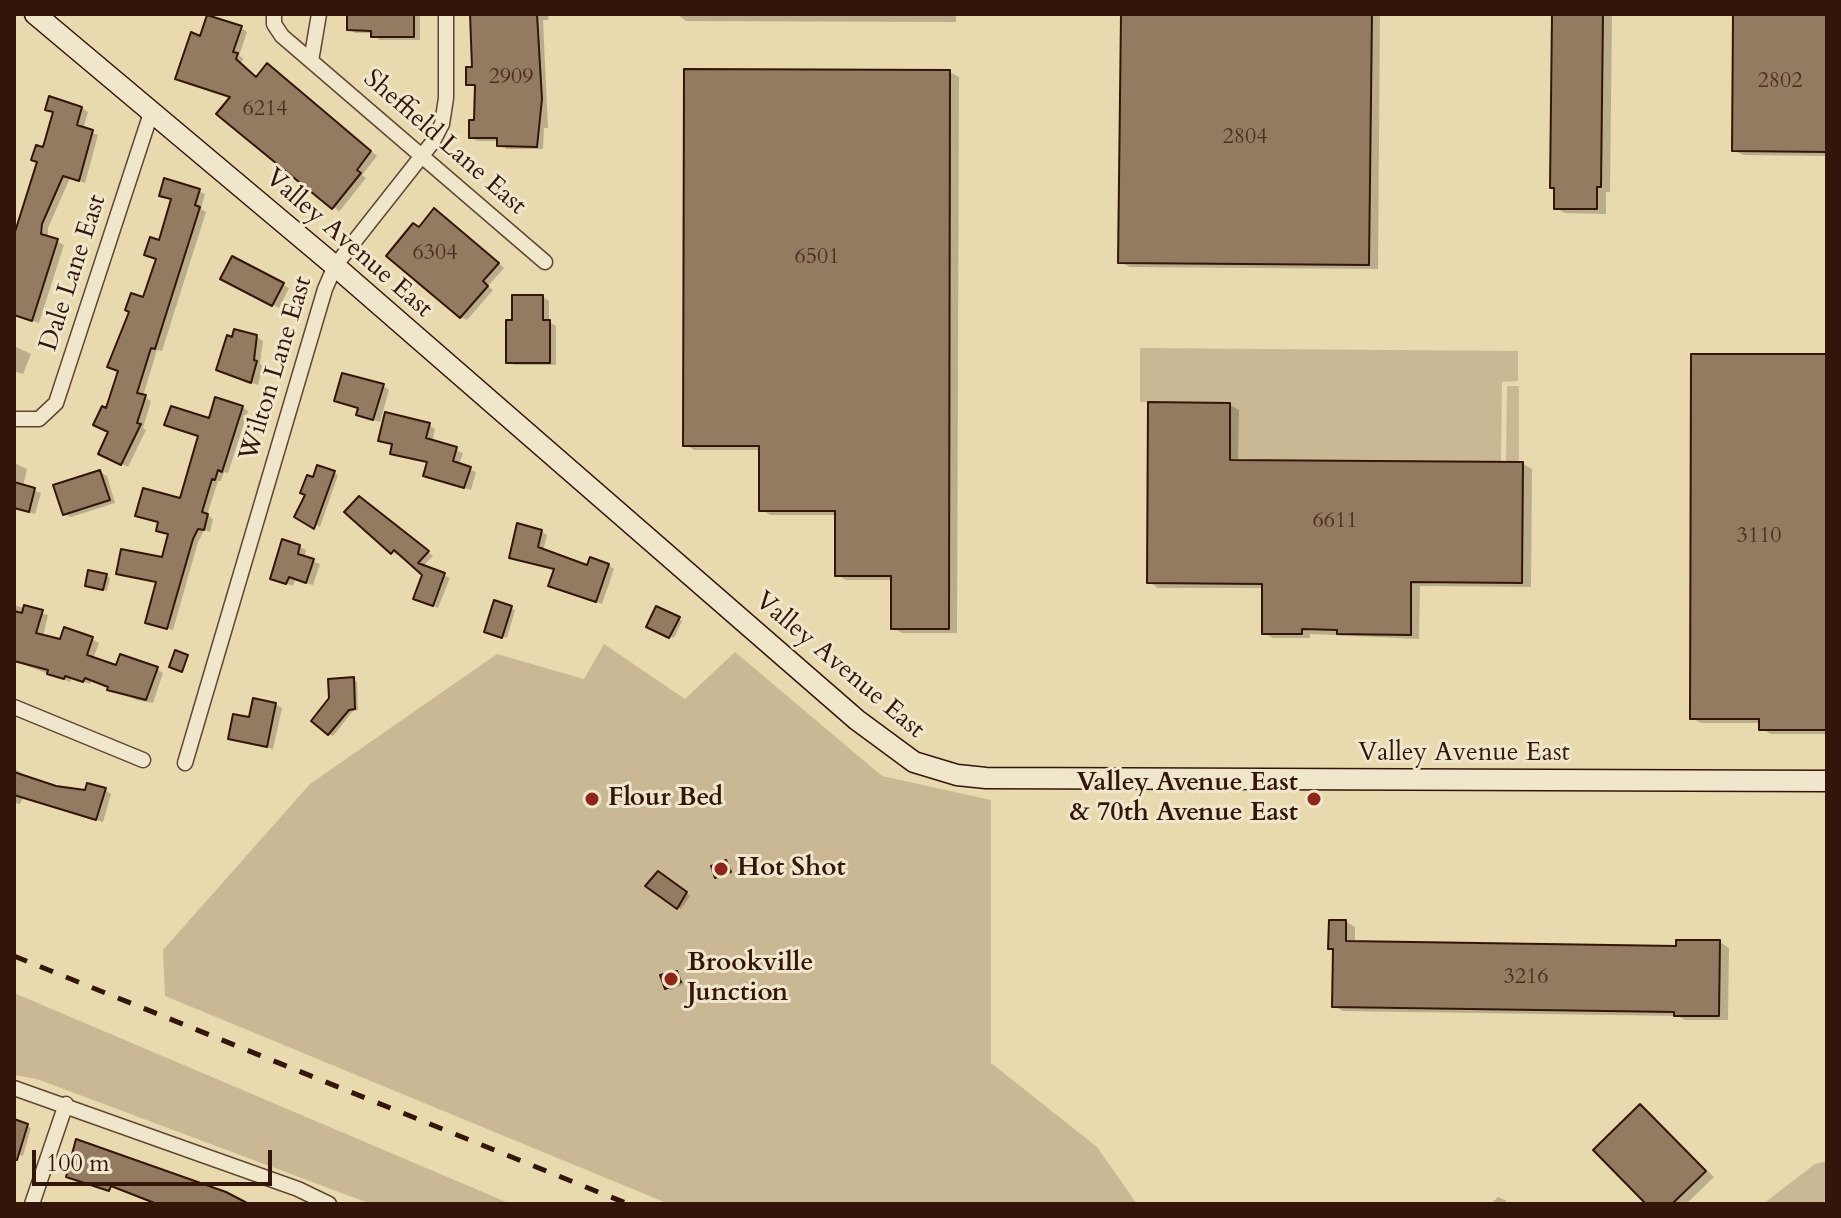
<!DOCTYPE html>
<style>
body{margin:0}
#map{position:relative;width:1841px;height:1218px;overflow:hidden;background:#e8d9af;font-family:Cardo,serif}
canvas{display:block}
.frame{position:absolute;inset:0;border:16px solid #34150a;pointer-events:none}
.scale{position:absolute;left:32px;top:1150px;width:240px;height:36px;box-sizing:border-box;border:4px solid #34150a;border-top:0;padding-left:10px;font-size:24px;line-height:28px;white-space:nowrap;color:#34150a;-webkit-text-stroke:6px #f0e6cb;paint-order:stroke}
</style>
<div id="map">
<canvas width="1841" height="1218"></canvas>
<div class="frame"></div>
<div class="scale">100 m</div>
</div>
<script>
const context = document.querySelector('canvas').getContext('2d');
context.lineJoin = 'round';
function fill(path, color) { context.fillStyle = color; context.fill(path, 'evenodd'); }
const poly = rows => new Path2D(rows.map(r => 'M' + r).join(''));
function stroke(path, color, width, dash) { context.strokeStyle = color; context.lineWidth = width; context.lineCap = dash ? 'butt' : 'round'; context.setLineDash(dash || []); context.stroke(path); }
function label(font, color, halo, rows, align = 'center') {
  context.font = font + ' Cardo,serif'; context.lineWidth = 6; context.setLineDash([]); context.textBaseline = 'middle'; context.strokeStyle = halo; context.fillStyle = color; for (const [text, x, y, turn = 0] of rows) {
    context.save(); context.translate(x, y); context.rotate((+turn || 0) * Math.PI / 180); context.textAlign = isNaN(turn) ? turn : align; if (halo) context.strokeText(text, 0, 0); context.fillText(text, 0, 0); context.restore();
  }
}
const green = poly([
 [1140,348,1518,351,1518,381,1502,382,1501,462,1230,460,1230,403,1140,402],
 [1507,386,1519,386,1519,462,1506,462],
 [604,644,685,699,735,652,882,776,991,800,991,1063,1097,1147,1137,1204,669,1204,165,996,163,950,310,784,497,654,584,679],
 [14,993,511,1204,371,1204,37,1079,14,1075],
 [1827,1161,1827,1204,1763,1204,1815,1164]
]);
const shadow = poly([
 [349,14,420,14,420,40,379,40,373,33,355,33,349,29],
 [478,14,549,14,548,20,543,20,548,128,544,128,543,149,506,149,499,141,477,141,471,137,476,123,477,88,468,84,474,69],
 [677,14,956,14,956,22,686,21],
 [1123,14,1380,14,1378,269,1130,267,1120,262],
 [1554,14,1612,14,1610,192,1606,192,1606,214,1565,213,1556,208],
 [1735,14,1827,14,1827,156,1743,155,1734,150],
 [241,28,247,32,239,56,243,58,241,65,257,78,274,69,377,156,362,175,366,178,339,212,232,97,202,38],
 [950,72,959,77,957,633,902,633,893,628,893,580,846,580,837,575,837,515,770,515,761,509,761,450,694,450,685,444],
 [82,108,88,112,83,129,98,135,85,183,70,178,48,228,48,238,64,245,39,323,14,315,14,248,55,113,47,109],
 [199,191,205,194,201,209,206,212,162,351,157,350,143,396,151,401,143,428,146,430,128,467,107,457,111,431,108,411,157,260,146,254,161,242,173,200,162,195],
 [435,210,504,268,488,286,493,290,467,320,461,317,420,229],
 [232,259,289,288,279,308,222,279],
 [543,297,549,301,549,322,556,326,556,365,514,365,508,361,514,322],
 [256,337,263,341,260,364,263,367,258,385,225,373],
 [14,346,31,354,23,374,14,371],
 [1827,356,1827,734,1771,734,1761,729,1761,723,1701,723,1692,718],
 [383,386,389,390,380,422,365,418,358,415,360,409,336,400],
 [1230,405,1239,410,1238,462,1523,464,1532,469,1531,587,1420,586,1419,639,1310,634,1310,638,1273,638,1264,633,1264,588,1158,588,1149,582],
 [242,407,248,411,228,473,224,472,221,481,218,481,207,515,213,519,210,532,204,530,198,542,173,630,153,625,158,583,118,573,163,559,170,534,160,523,143,518,181,500,210,420],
 [429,425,435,429,432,442,463,453,459,465,476,472,471,490,432,479,425,475,429,463,399,456,392,452,394,445,380,440],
 [14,463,27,469,23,486,41,493,35,514,14,509],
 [318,467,338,475,320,527,297,516],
 [100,472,107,476,115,503,71,517,64,514],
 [364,501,433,556,423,566,450,578,438,608,421,601,424,575,400,552,397,555,392,552],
 [541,531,547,535,543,551,588,568,608,565,614,569,602,604,556,588,556,570,511,557],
 [300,547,306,550,304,558,320,564,313,585,295,580,293,586,272,578],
 [106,576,110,578,107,591,91,587],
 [496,603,515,610,507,638,491,633],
 [14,605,48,615,43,637,61,642,92,639,99,643,93,659,117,668,157,669,163,673,153,703,137,700,92,680,90,684,72,678,70,682,14,661],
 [657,608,682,621,674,638,649,626],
 [353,679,357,682,358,710,353,711,333,736,329,734],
 [275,704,282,708,273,749,230,738],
 [14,768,29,779,74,791,75,789,105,790,111,794,103,822,23,798,20,804,14,803],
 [663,876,690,896,681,909,648,886],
 [1346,922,1355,927,1355,943,1677,948,1720,942,1729,948,1728,1020,1685,1020,1678,1016,1343,1011,1334,1006,1335,951,1330,948],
 [677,973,684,984,671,990,667,988],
 [1640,1106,1714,1177,1686,1204,1643,1204,1646,1201],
 [14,1121,31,1128,23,1156,14,1153],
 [1498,1197,1505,1200,1508,1204,1491,1204]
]);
const building = poly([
 [347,14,414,14,414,37,371,37,371,31,347,30,347,14],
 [470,14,537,14,542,99,537,147,497,146,497,138,469,138,469,120,474,120,475,85,466,85,466,67,472,67,470,14],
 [1121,14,1372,14,1369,265,1118,263,1121,14],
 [1552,14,1603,14,1601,187,1597,187,1597,209,1554,209,1554,188,1550,188,1552,14],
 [1733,14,1827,14,1827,152,1732,151,1733,14],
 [207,15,242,26,233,52,238,53,236,59,256,77,267,63,371,151,357,170,361,173,332,209,216,114,230,97,175,79,191,32,200,36,207,15],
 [684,69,950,70,949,629,891,629,891,576,835,576,835,511,759,511,759,446,683,446,684,69],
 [49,96,82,107,77,125,93,130,79,181,63,176,42,224,41,234,58,239,32,321,14,315,14,235,37,162,31,160,36,145,43,147,53,112,45,110,49,96],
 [164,178,200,189,195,205,200,207,155,349,151,348,137,393,146,395,137,423,141,424,121,465,98,454,108,432,93,425,102,406,106,408,118,371,107,367,129,312,125,310,131,293,143,297,156,259,144,255,150,237,159,240,171,199,159,196,164,178],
 [434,208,499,263,483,281,488,286,460,318,386,256,413,223,419,227,434,208],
 [232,256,284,283,272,306,220,279,232,256],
 [512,295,543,295,543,320,550,320,550,363,506,363,506,320,512,320,512,295],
 [234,329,257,335,254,360,257,361,251,383,216,370,227,335,232,337,234,329],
 [1691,354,1827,354,1827,730,1759,730,1759,719,1690,719,1691,354],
 [342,373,384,384,373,420,356,415,358,408,334,401,342,373],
 [215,397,243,406,222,472,218,470,215,480,212,479,202,512,208,514,204,530,198,529,193,539,167,629,145,623,156,582,116,574,121,549,162,557,168,534,156,531,158,522,135,516,143,488,180,498,198,436,164,425,171,406,209,418,215,397],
 [1148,402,1230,403,1230,460,1523,462,1522,583,1411,582,1411,635,1337,634,1337,630,1302,629,1302,634,1262,634,1262,584,1147,583,1148,402],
 [385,412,430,423,426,438,457,447,453,461,471,467,464,488,423,476,427,462,390,454,392,444,378,441,385,412],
 [317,465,335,471,314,529,294,517,305,495,300,493,307,475,313,477,317,465],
 [100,470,110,500,63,515,53,485,100,470],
 [14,482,35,488,29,512,14,508,14,482],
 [359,496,429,551,418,563,445,573,433,606,413,599,422,575,394,550,391,554,344,512,359,496],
 [517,523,542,530,538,547,587,565,590,557,609,564,596,602,548,586,554,569,509,558,517,523],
 [282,539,300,545,298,554,314,559,306,583,289,577,286,584,270,579,282,539],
 [88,570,107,574,103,590,85,586,88,570],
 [494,600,512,606,502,638,484,632,494,600],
 [24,605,43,610,36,633,60,639,64,627,93,637,87,655,116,665,120,654,158,667,146,700,107,690,108,687,85,678,83,682,65,676,64,679,47,674,48,670,14,661,14,611,22,613,24,605],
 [656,606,680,617,669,638,646,627,656,606],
 [175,650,188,655,182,672,169,667,175,650],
 [354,677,355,709,349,710,328,735,311,721,329,698,328,679,354,677],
 [253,698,276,703,267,747,228,739,233,714,249,717,253,698],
 [14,772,56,786,85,790,87,783,106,788,96,820,14,795,14,772],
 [726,860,731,872,715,878,711,866,726,860],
 [658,871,687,892,677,909,645,886,658,871],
 [1329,920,1346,920,1346,941,1676,946,1676,940,1720,940,1719,1016,1674,1016,1674,1012,1332,1007,1333,949,1328,949,1329,920],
 [677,971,681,982,665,989,660,975,677,971],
 [1640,1104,1706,1171,1672,1204,1646,1204,1593,1150,1640,1104],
 [14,1119,28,1124,17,1160,14,1160,14,1119],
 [76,1139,226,1192,249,1204,157,1204,111,1186,109,1191,66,1177,76,1139]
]);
const minor = poly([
 [274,14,274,24,282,36,545,262],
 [311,61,319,14],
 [14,419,39,419,56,403,152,110],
 [14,707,143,760],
 [185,763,325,289,335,266,432,143,442,124,446,98,446,14],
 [14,1088,298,1189,329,1204],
 [32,1204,66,1104]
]);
const secondary = poly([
 [35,14,335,266,857,720,914,762,957,775,986,778,1827,781]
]);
const rail = poly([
 [14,956,628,1204]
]);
const markers = [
 [592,799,8,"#8f2418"],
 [1314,799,8,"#8f2418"],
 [721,869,8,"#8f2418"],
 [671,979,8,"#8f2418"]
];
const numberNames = [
 ["2909",511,78],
 ["2802",1780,82],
 ["6214",265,110],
 ["2804",1245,138],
 ["6304",435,254],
 ["6501",817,258],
 ["6611",1335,522],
 ["3110",1759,537],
 ["3216",1526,978]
];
const streetNames = [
 ["Sheffield Lane East",444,143,41],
 ["Valley Avenue East",348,244,41],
 ["Dale Lane East",74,273,-72],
 ["Wilton Lane East",277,369,-73],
 ["Valley Avenue East",839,666,40],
 ["Valley Avenue East",1464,754]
];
const poiNames = [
 ["Valley Avenue East",1298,784,"right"],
 ["& 70th Avenue East",1298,814,"right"],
 ["Flour Bed",608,799],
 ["Hot Shot",737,869],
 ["Brookville",687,964],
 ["Junction",687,994]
];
fill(green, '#c9b893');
fill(shadow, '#0003');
fill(building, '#927b60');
stroke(building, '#34150a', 2);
stroke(minor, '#614633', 17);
stroke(secondary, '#34150a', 23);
stroke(minor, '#f0e6cb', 14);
stroke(secondary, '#f0e6cb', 20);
stroke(rail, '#34150a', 5, [14, 14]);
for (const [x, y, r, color] of markers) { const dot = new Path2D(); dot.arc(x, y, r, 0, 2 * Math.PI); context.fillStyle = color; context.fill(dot); stroke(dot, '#f0e6cb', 3); }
label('22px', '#4c2e20', null, numberNames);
label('26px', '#34150a', '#f0e6cb', streetNames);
label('bold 26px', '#34150a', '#f0e6cb', poiNames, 'left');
</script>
